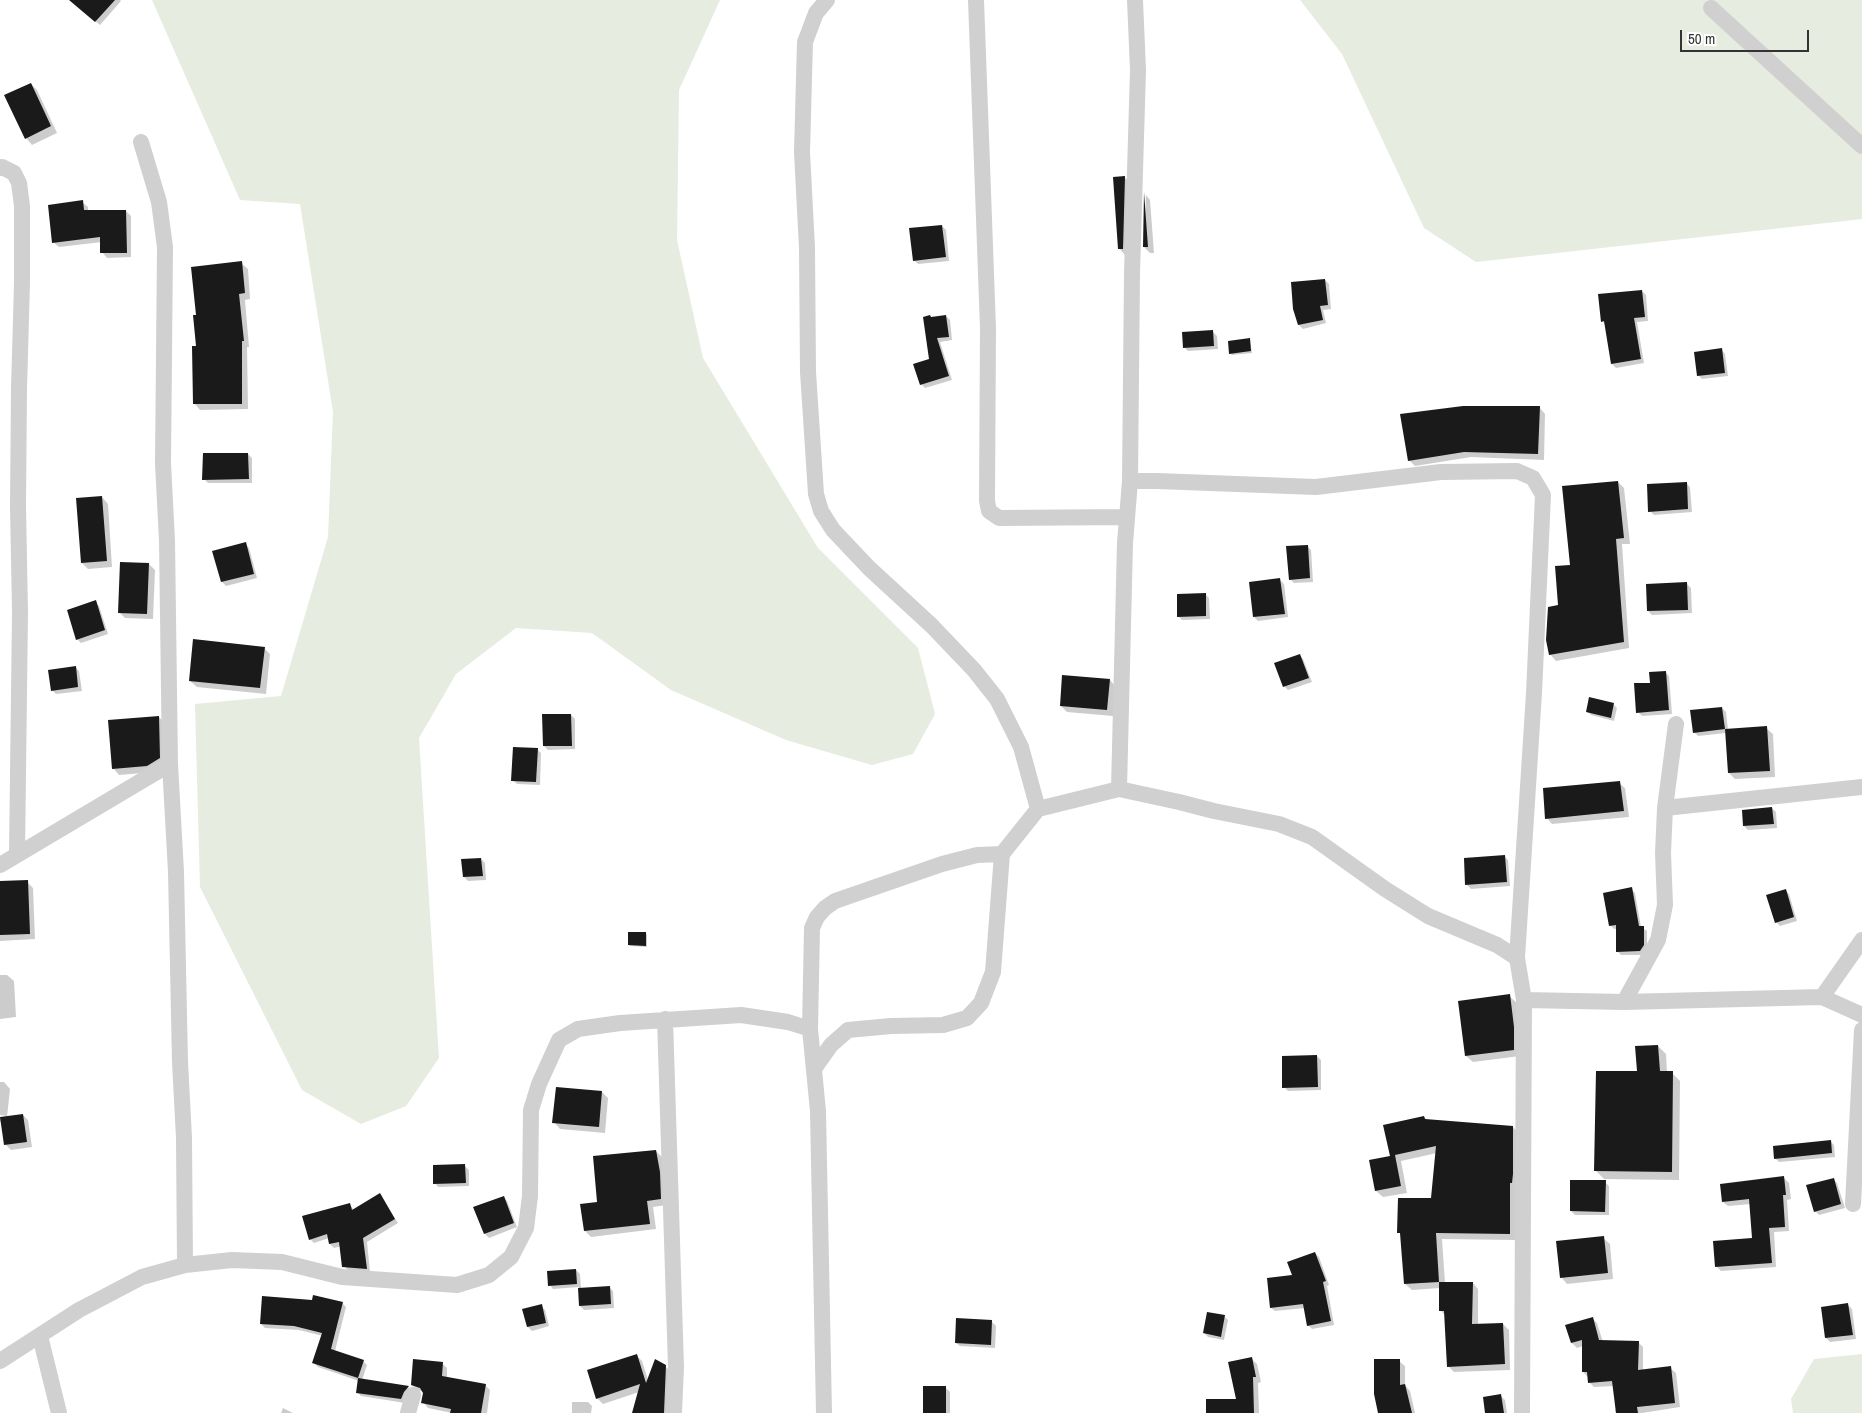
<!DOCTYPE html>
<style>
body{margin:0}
#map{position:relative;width:1862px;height:1413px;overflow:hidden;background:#fff;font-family:"Archivo Narrow",sans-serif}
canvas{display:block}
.scale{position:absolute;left:1680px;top:30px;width:129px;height:22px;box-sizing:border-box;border:2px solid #333;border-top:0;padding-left:6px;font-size:15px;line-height:18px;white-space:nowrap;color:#333;-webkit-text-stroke:4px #fff;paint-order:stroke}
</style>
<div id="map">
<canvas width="1862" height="1413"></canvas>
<div class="scale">50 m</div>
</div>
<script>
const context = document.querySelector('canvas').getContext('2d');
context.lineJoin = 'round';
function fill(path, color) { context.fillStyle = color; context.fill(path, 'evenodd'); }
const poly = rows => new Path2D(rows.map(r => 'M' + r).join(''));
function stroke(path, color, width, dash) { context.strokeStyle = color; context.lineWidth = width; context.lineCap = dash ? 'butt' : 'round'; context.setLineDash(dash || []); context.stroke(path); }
const green = poly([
 [152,0,720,0,679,90,677,240,703,358,818,548,918,648,935,714,913,754,872,765,786,740,671,690,592,633,516,628,456,674,419,738,439,1058,406,1106,361,1124,302,1090,200,887,195,704,281,696,328,537,333,412,300,204,240,200],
 [1300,0,1862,0,1862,219,1476,262,1424,228,1342,54],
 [1862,1354,1862,1413,1793,1413,1791,1399,1814,1359]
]);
const shadow = poly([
 [75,0,120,0,121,1,100,25,77,6],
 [31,84,37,90,57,133,32,145,26,138],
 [1124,177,1131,183,1125,255,1119,248],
 [1146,195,1150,200,1154,253,1150,253,1144,247],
 [82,202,88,207,88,212,126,211,131,216,131,257,107,258,102,252,102,242,59,247,53,242],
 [942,226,946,230,949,261,918,264,914,260],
 [241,263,248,269,250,299,245,300,249,347,247,347,248,409,200,410,194,403,198,347,197,316],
 [1325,280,1329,284,1331,309,1323,310,1326,323,1303,329,1299,325],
 [1642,291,1646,295,1648,321,1637,322,1644,363,1616,368,1612,364,1606,325,1602,321],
 [946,316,950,320,952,340,940,342,952,380,925,388,921,384,930,360,924,318],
 [1213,332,1217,336,1218,349,1188,351,1184,347],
 [1250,340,1252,353,1232,355,1230,353],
 [1722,350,1725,354,1728,376,1702,379,1698,375],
 [1539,407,1545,414,1544,460,1471,457,1415,466,1409,460],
 [248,454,252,458,252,483,208,483,204,479],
 [1618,482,1624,488,1630,544,1622,544,1629,648,1556,661,1550,654,1559,606,1571,566],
 [1686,483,1690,487,1692,512,1654,515,1650,511],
 [102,497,108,504,112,567,88,569,82,563],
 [245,544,249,548,257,578,226,586,222,582],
 [1307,546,1311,550,1313,582,1294,583,1290,579],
 [149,564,155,570,153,619,125,618,119,612],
 [1280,580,1284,584,1288,617,1258,621,1254,617],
 [1687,584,1691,588,1692,613,1652,615,1648,611],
 [1205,594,1209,598,1210,619,1182,620,1178,616],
 [95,602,99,606,108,634,81,643,77,639],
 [264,648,270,654,266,694,197,687,190,681],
 [1299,655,1303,659,1312,682,1288,690,1284,686],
 [75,667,79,671,82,691,56,694,52,690],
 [1665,672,1669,676,1672,714,1642,716,1638,712,1651,684],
 [1063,676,1110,680,1116,687,1113,716,1067,712,1061,706],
 [1613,704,1617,708,1614,721,1591,715,1587,711],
 [1722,708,1726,712,1728,730,1766,728,1773,734,1775,777,1735,779,1729,773,1726,733,1698,736,1694,732],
 [571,715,575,719,575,749,548,750,544,746],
 [159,717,165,723,166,765,154,772,119,775,113,768],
 [537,749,541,753,540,785,517,784,513,780],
 [1619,783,1625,788,1629,817,1552,824,1547,818],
 [1772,808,1776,812,1777,828,1748,830,1744,826],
 [1504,856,1508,860,1510,886,1471,889,1467,885],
 [481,859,485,863,486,880,468,881,464,877],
 [27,882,33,888,35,939,0,941,0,883],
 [1631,889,1635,893,1641,927,1647,931,1647,949,1644,955,1621,955,1617,951,1617,929,1614,929,1610,925],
 [1785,890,1789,894,1797,921,1780,926,1776,922],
 [646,933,647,935,647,947,630,946,629,945],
 [0,975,7,975,14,981,16,1017,0,1019],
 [1509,996,1516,1002,1520,1034,1520,1056,1473,1062,1466,1056,1459,1002],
 [1658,1046,1666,1054,1667,1073,1672,1073,1680,1081,1679,1180,1604,1179,1596,1171,1638,1072],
 [1317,1056,1321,1060,1321,1090,1288,1091,1284,1087],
 [0,1082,4,1082,10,1089,7,1117,23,1115,28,1120,32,1147,11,1150,5,1144,2,1122,0,1121,0,1118,7,1119,7,1116,0,1115],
 [602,1092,608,1098,605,1133,560,1129,554,1122],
 [1424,1117,1427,1120,1513,1127,1519,1134,1516,1240,1442,1239,1445,1283,1473,1283,1478,1289,1478,1325,1503,1324,1509,1330,1510,1370,1454,1372,1448,1366,1446,1316,1440,1310,1440,1288,1412,1290,1405,1284,1402,1235,1399,1232,1433,1199,1437,1153,1401,1161,1407,1193,1383,1197,1376,1191,1392,1157],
 [1830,1141,1834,1145,1835,1157,1779,1162,1775,1158],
 [656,1151,662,1157,666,1205,653,1207,656,1229,591,1237,585,1231,599,1203],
 [465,1166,469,1170,469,1186,438,1187,435,1183],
 [1784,1178,1789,1183,1791,1199,1787,1200,1789,1231,1774,1232,1776,1267,1721,1271,1716,1266,1753,1240,1751,1204,1728,1206,1723,1202],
 [1833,1179,1837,1183,1845,1208,1819,1215,1815,1211],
 [1605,1182,1609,1186,1609,1215,1575,1215,1571,1211],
 [380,1195,398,1223,367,1242,370,1272,348,1270,344,1266,341,1246,334,1248,330,1244,329,1238,314,1243,310,1239,350,1205,354,1210],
 [503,1197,507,1201,517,1227,489,1238,485,1234,475,1208],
 [1603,1238,1610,1244,1613,1279,1567,1284,1561,1277],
 [1315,1253,1319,1257,1329,1285,1327,1286,1334,1325,1312,1329,1308,1325,1305,1308,1275,1311,1271,1308,1293,1276],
 [576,1270,580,1274,581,1289,609,1287,613,1291,614,1308,584,1310,580,1306,579,1287,553,1289,550,1285],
 [342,1303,346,1307,335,1351,363,1361,367,1365,362,1380,408,1387,412,1391,405,1403,361,1396,357,1392,359,1381,318,1367,314,1363,323,1336,299,1330,265,1328,261,1324],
 [1848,1305,1852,1309,1856,1339,1830,1342,1826,1338],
 [541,1306,545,1310,549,1326,532,1331,528,1327],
 [1224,1316,1228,1320,1224,1340,1208,1337,1204,1333],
 [1592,1318,1597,1323,1603,1342,1638,1342,1643,1347,1643,1371,1670,1368,1676,1373,1680,1407,1642,1413,1616,1413,1615,1410,1617,1410,1614,1386,1594,1387,1589,1382,1588,1377,1583,1372,1583,1346,1577,1348,1572,1343],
 [992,1322,996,1326,995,1348,960,1346,956,1343],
 [637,1356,642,1361,648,1380,665,1366,671,1372,670,1413,633,1413,639,1392,603,1404,597,1398],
 [1252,1359,1257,1364,1261,1382,1258,1383,1259,1413,1207,1413,1237,1400],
 [1399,1361,1405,1366,1405,1385,1410,1391,1415,1413,1380,1413],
 [442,1363,447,1368,447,1379,485,1385,490,1390,487,1413,452,1413,428,1408,423,1402,424,1392,418,1390,412,1385],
 [946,1388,950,1392,950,1413,925,1413],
 [1501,1396,1505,1400,1507,1413,1486,1413],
 [572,1402,588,1402,592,1406,591,1413,572,1413],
 [283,1408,293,1413,281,1413]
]);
const building = poly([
 [69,0,115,0,95,22],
 [31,83,51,126,25,139,4,95],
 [1125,176,1123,249,1118,249,1113,177],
 [1144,192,1148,247,1143,247],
 [83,200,84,210,126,210,127,253,100,253,100,237,52,243,48,205],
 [942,225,946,257,913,261,909,228],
 [242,261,245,293,239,294,244,341,242,341,242,404,193,404,192,346,196,346,193,315,196,315,191,267],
 [1325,279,1328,305,1320,306,1323,320,1298,325,1293,309,1291,282],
 [1642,290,1645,317,1634,318,1641,359,1611,364,1604,321,1601,322,1598,294],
 [930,315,931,317,946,315,949,337,937,338,949,376,920,385,913,364,929,359,923,317],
 [1213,330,1214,346,1183,348,1182,332],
 [1250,338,1251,351,1229,354,1228,341],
 [1722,348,1725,373,1697,376,1694,352],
 [1463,406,1540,406,1538,454,1464,452,1408,461,1400,414],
 [203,453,248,453,249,479,202,480],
 [1618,481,1624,538,1616,539,1624,642,1549,655,1546,640,1548,607,1558,605,1555,566,1570,565,1562,486],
 [1687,482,1688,509,1648,512,1647,484],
 [102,496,107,561,81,563,76,498],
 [246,542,254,574,221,582,212,551],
 [1308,545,1310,578,1289,580,1286,546],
 [120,562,149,563,147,614,118,613],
 [1280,578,1285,614,1253,617,1249,582],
 [1687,582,1688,610,1647,611,1646,584],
 [1206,593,1206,616,1177,617,1177,594],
 [96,600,105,630,76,640,67,610],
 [193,639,265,647,260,688,189,681],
 [1300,654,1309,678,1283,687,1274,663],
 [76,666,78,687,51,691,48,670],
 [1666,671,1669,710,1636,713,1634,683,1650,683,1649,672],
 [1062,675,1110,679,1107,710,1060,706],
 [1589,697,1614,703,1611,718,1586,712],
 [1722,707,1725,729,1693,733,1690,710],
 [542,714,571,714,572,746,543,746],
 [159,716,160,758,147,766,112,769,108,720],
 [1767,726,1770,771,1728,773,1725,729],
 [513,747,538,748,536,782,511,781],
 [1620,781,1624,811,1545,819,1543,788],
 [1772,807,1774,824,1743,826,1742,810],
 [1505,855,1507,882,1465,885,1464,858],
 [481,858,483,876,463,877,461,859],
 [28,880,30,934,0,935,0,881],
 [1632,887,1639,926,1644,926,1644,945,1640,951,1616,952,1616,925,1609,926,1603,893],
 [1786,889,1794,917,1775,923,1766,895],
 [628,932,646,932,646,946,628,945],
 [1510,994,1514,1027,1514,1050,1465,1056,1458,1001],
 [1658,1045,1660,1071,1673,1071,1672,1172,1594,1171,1596,1071,1637,1071,1635,1046],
 [1317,1055,1318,1087,1282,1088,1282,1056],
 [556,1087,602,1091,599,1127,552,1123],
 [23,1114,27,1142,4,1145,0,1117],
 [1424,1116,1425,1119,1513,1126,1513,1174,1512,1183,1510,1183,1510,1234,1436,1233,1439,1282,1404,1284,1400,1233,1397,1233,1398,1198,1431,1198,1436,1146,1395,1155,1401,1186,1375,1191,1369,1160,1390,1156,1383,1125],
 [1831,1140,1832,1153,1774,1159,1773,1146],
 [656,1150,660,1172,661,1199,647,1201,650,1224,584,1231,580,1204,597,1202,593,1156],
 [465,1164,466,1183,433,1184,433,1165],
 [1784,1176,1786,1195,1783,1195,1785,1227,1769,1228,1772,1263,1715,1267,1713,1241,1752,1238,1749,1199,1722,1202,1720,1184],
 [1834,1178,1841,1204,1814,1212,1806,1185],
 [1570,1180,1606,1180,1605,1212,1570,1211],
 [380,1193,395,1219,363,1238,367,1269,342,1267,339,1242,329,1244,327,1234,309,1240,302,1216,350,1203,352,1210],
 [504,1196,514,1223,484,1234,473,1207],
 [1604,1236,1608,1273,1560,1278,1556,1241],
 [1315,1252,1326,1281,1323,1282,1331,1321,1307,1326,1303,1304,1270,1308,1267,1278,1292,1275,1287,1262],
 [576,1269,577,1284,548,1286,547,1271],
 [1439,1282,1473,1282,1472,1324,1503,1323,1505,1364,1447,1367,1444,1311,1439,1311],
 [610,1286,611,1304,579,1306,578,1288],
 [313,1295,343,1302,331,1349,364,1360,358,1378,312,1363,322,1333,294,1326,260,1324,262,1296,312,1300],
 [1848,1303,1853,1335,1825,1338,1821,1307],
 [542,1304,546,1323,527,1327,522,1309],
 [1207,1312,1225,1315,1221,1337,1203,1333],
 [1593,1317,1599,1340,1639,1341,1638,1370,1671,1366,1675,1403,1637,1407,1638,1413,1616,1413,1612,1381,1588,1383,1587,1372,1582,1372,1582,1340,1571,1343,1565,1325],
 [956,1318,992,1320,991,1345,955,1343],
 [637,1354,646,1383,655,1359,666,1365,664,1413,632,1413,640,1384,596,1399,587,1370],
 [1252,1357,1256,1377,1253,1377,1254,1413,1206,1413,1206,1399,1236,1399,1228,1362],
 [413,1359,443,1362,442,1376,486,1384,481,1413,450,1413,451,1409,421,1403,423,1393,420,1388,411,1385],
 [1374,1359,1400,1359,1400,1385,1405,1384,1412,1413,1378,1413,1374,1394],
 [358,1378,409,1386,404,1392,401,1399,356,1393],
 [923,1386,946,1386,946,1413,923,1413],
 [1501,1394,1504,1413,1485,1413,1483,1397]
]);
const minor = poly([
 [827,0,816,13,805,42,802,152,807,248,808,372,816,494,821,511,833,530,869,568,932,626,974,670,997,699,1021,747,1038,809],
 [976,0,988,328,987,501,989,511,999,518,1126,517],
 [1711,8,1862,146],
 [141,142,159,202,165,247,163,463,167,541,170,764,176,872,180,1062,184,1138,185,1265],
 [0,168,2,167,14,173,19,183,22,206,22,282,19,389,18,506,20,612,17,855],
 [1130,481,1157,481,1316,487,1441,472,1517,471,1533,478,1543,495,1534,693,1517,958,1524,1000,1522,1413],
 [1119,789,1125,543,1130,481,1132,273,1138,70,1135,0],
 [1665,808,1862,787],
 [0,865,170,764],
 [1822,997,1862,940],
 [1524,1000,1624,1002,1822,997,1862,1015],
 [1624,1002,1658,940,1665,905,1663,853,1665,808,1676,724],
 [665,1019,676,1367,674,1413],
 [810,1029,818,1111,824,1413],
 [814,1069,831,1045,848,1030,891,1026,943,1025,967,1018,981,1003,993,972,1002,854],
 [1853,1204,1862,1030],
 [40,1336,59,1413],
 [0,1361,79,1310,142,1277,185,1265,232,1260,282,1262,342,1277,457,1285,489,1275,511,1257,526,1228,530,1196,531,1110,539,1084,559,1040,578,1029,620,1023,741,1015,788,1022,810,1029,812,928,817,917,825,908,835,901,942,864,977,855,1002,854,1038,809,1119,789,1179,802,1214,811,1279,824,1312,837,1385,889,1428,916,1497,945,1517,958],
 [408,1413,413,1395]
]);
fill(green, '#e6ecdf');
fill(shadow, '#0003');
fill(building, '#1a1a1a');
stroke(minor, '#d0d0d0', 16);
</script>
